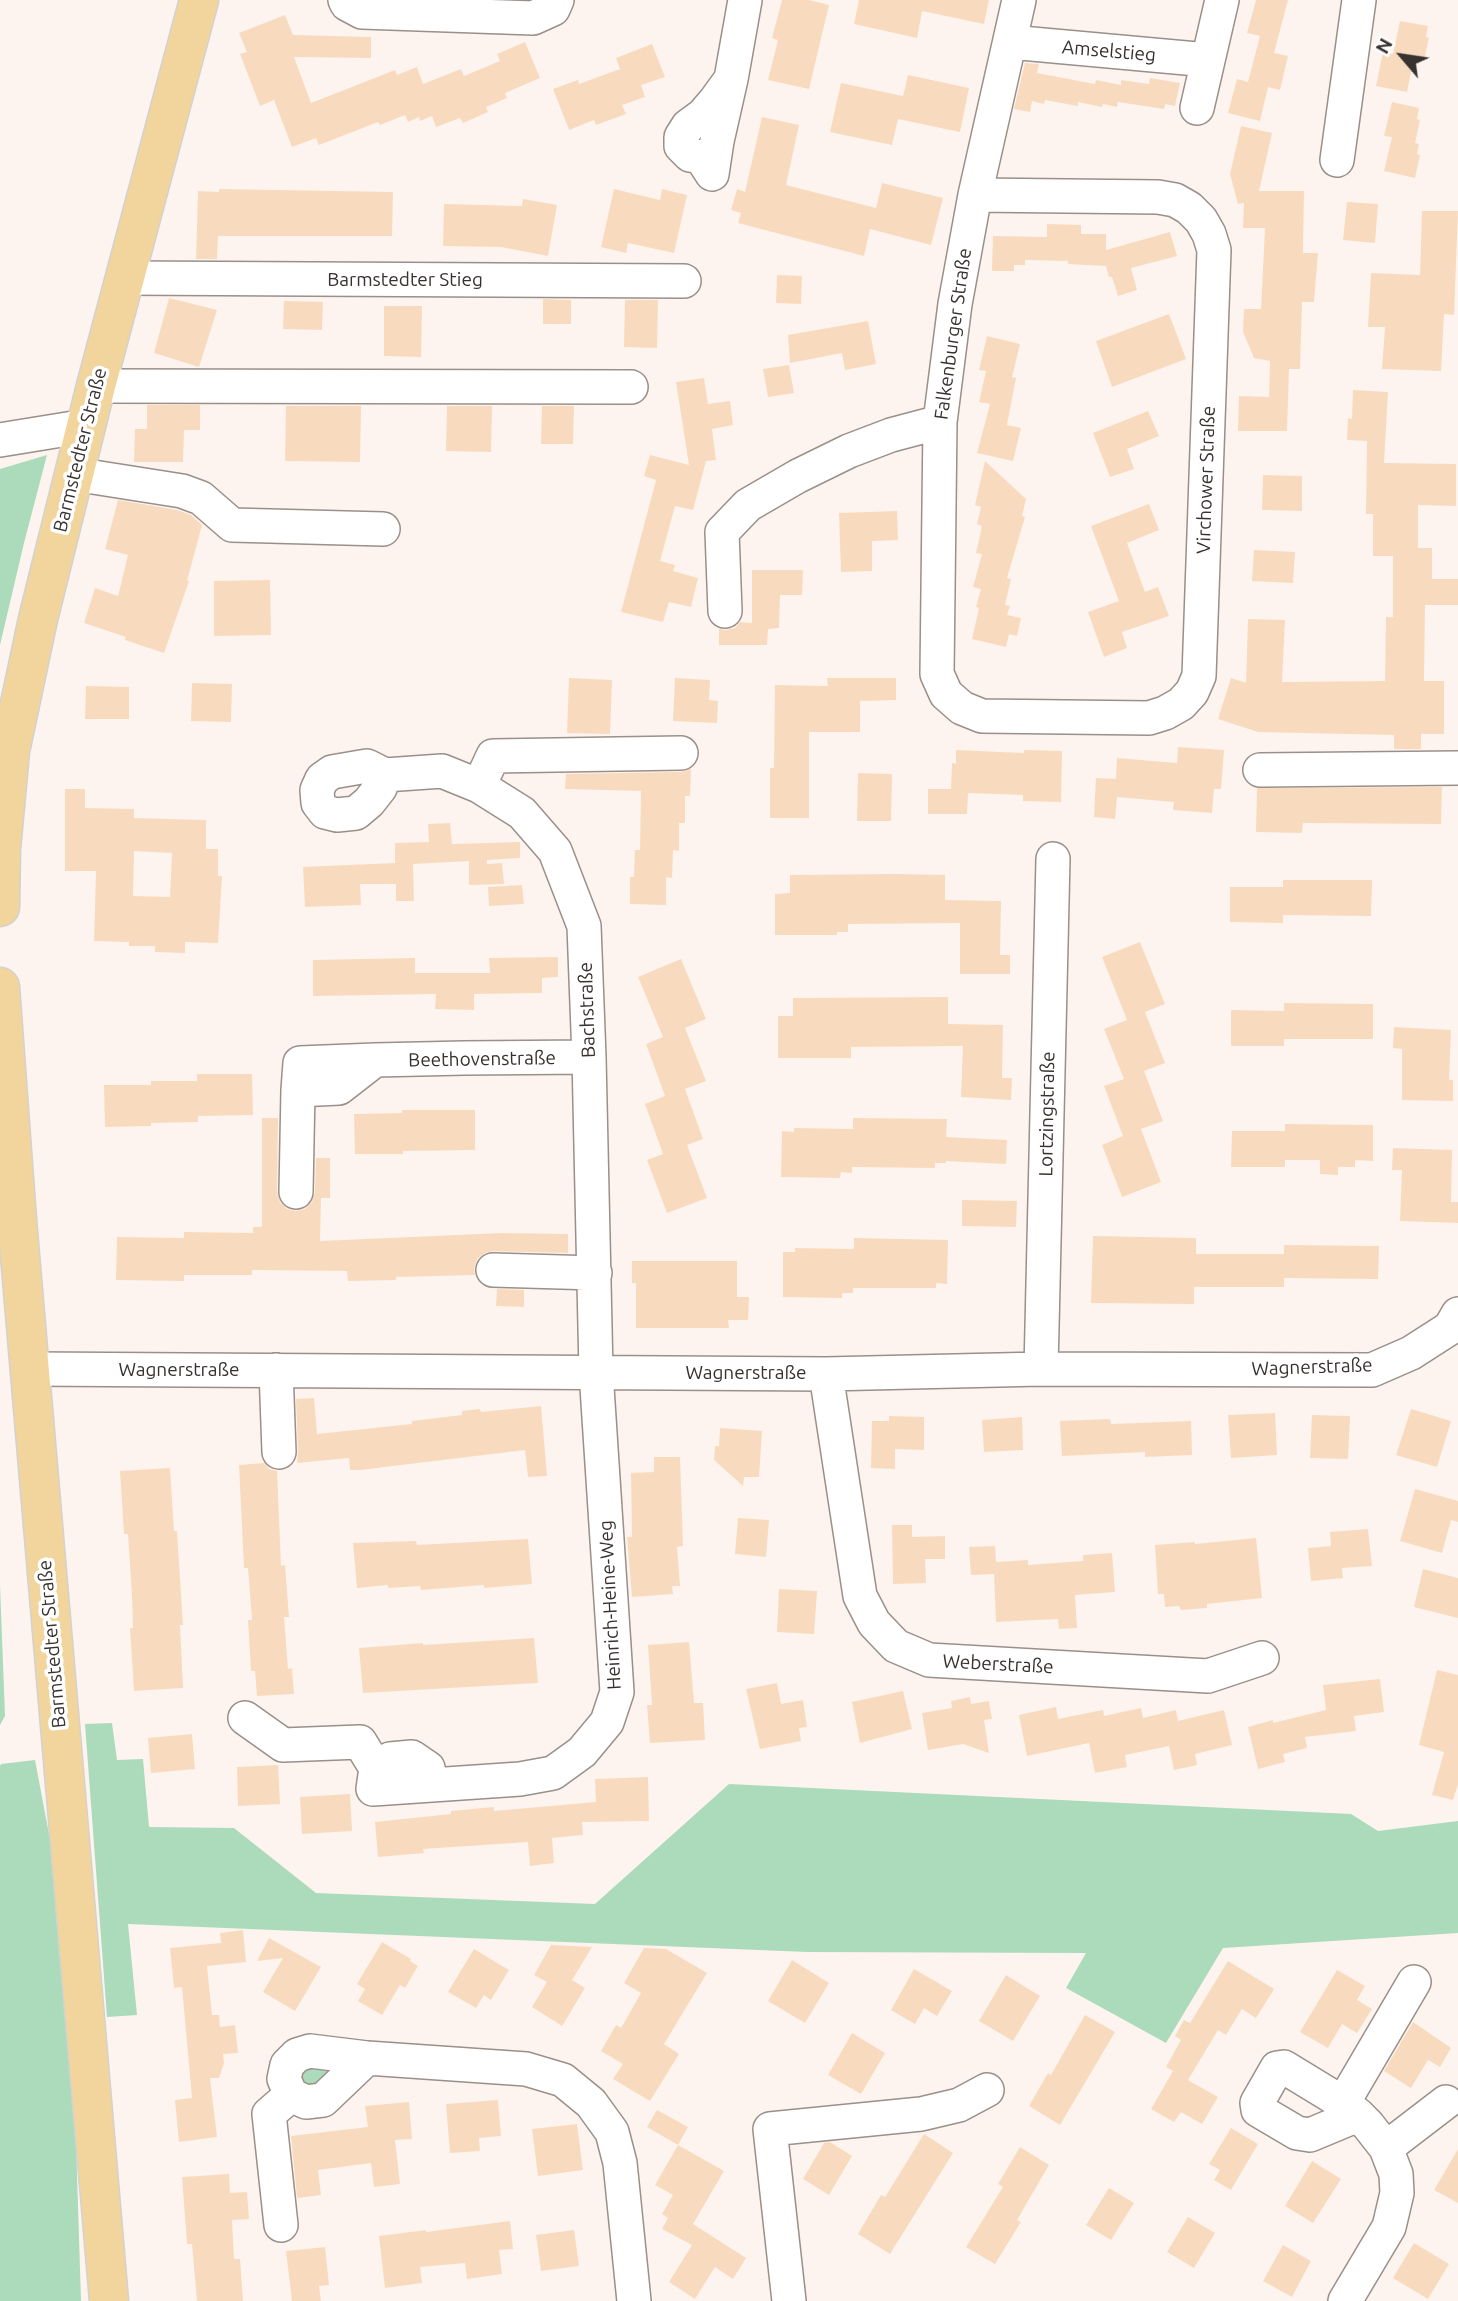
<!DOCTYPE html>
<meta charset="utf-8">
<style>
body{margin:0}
#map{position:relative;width:1458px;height:2301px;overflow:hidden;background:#fdf4ef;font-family:Ubuntu,sans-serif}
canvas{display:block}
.north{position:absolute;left:1367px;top:21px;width:70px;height:70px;-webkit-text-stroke:5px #fff;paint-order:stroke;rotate:299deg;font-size:19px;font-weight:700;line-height:28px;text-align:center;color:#373230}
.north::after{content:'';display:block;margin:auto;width:24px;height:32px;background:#373230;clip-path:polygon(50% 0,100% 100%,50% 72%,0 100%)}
</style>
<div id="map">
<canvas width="1458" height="2301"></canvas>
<div class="north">N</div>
</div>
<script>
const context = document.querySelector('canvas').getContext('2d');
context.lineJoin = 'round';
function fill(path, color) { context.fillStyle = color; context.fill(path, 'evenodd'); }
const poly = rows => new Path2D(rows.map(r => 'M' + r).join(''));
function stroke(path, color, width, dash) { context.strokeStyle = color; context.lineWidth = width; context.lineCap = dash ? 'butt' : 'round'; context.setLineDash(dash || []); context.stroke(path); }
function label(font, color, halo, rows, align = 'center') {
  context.font = font + ' Ubuntu,sans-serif'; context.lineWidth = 7; context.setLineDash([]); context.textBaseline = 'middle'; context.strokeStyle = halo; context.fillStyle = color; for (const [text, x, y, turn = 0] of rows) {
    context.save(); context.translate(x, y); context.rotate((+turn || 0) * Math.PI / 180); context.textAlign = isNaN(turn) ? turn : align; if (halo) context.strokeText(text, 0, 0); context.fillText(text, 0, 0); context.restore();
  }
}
const green = poly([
 [47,455,24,543,0,645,0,469],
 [0,1585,5,1716,0,1725],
 [112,1723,117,1760,143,1759,149,1827,234,1828,316,1893,595,1904,729,1784,1351,1814,1378,1831,1458,1821,1458,1933,1223,1948,1166,2043,1066,1988,1086,1953,807,1952,128,1924,137,2015,107,2017,85,1724],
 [35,1760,62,1903,74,2078,81,2301,0,2301,0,1766,1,1764],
 [350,2064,319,2092,298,2080,301,2067]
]);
const building = poly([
 [782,0,809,0,829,5,809,89,768,80,778,40,772,38],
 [859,0,989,0,984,24,922,11,917,38,854,24],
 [1256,0,1288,0,1274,53,1288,56,1280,90,1268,87,1260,121,1228,113,1237,79,1248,82,1260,36,1247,33],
 [285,15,293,35,371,37,371,58,294,57,311,103,395,70,397,75,417,67,423,84,461,69,464,76,500,61,497,54,525,42,540,78,505,93,507,98,486,107,488,112,463,123,460,118,436,127,432,116,420,121,419,117,408,122,405,115,380,125,378,122,319,145,316,138,292,147,274,100,260,106,240,54,247,52,239,33],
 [1400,21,1428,26,1426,37,1429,38,1424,60,1414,58,1407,92,1376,86,1383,52,1393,54],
 [652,44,665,77,641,85,645,97,622,105,626,114,596,125,594,120,569,130,553,89,578,80,579,84,620,69,616,58],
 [1025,63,1039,64,1037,73,1095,84,1096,80,1121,85,1121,80,1149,84,1150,78,1180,83,1175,106,1165,104,1164,109,1118,102,1117,107,1103,104,1102,107,1078,102,1078,106,1045,100,1044,104,1032,101,1030,112,1014,109],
 [908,75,969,88,960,132,898,119,892,145,830,132,841,83,903,96],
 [1392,102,1419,108,1417,119,1420,120,1415,143,1419,144,1417,154,1420,155,1415,178,1384,171,1392,137,1384,136],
 [762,117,799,125,786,185,876,208,882,183,943,198,931,245,870,229,864,256,738,223,741,213,731,210,737,189,745,192],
 [1241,126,1272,133,1259,191,1304,191,1303,253,1318,253,1314,302,1302,302,1300,369,1289,369,1287,431,1238,431,1239,396,1269,397,1270,361,1254,358,1243,332,1244,309,1261,309,1265,228,1243,228,1244,203,1238,204,1230,174],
 [219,189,393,192,392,236,218,236,217,259,196,259,198,191,219,192],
 [614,189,660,200,662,189,687,195,674,253,628,243,626,253,601,247],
 [523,199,557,205,548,256,501,247,443,246,444,204,522,206],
 [1347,202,1378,204,1375,243,1343,240],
 [1422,211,1458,211,1454,315,1444,314,1441,371,1382,369,1385,327,1368,327,1371,273,1420,275],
 [1047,224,1081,225,1081,234,1106,234,1106,250,1170,232,1177,256,1131,268,1137,290,1118,296,1112,277,1109,277,1106,266,1068,264,1068,261,1025,260,1025,265,1014,265,1014,271,992,271,993,236,1047,237],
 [777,275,802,276,801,304,776,303],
 [169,298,217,310,199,367,154,353],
 [543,299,571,300,571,324,543,324],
 [625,300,658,300,657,348,624,347],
 [284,301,323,302,322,330,283,329],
 [384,306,422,306,421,357,384,356],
 [1169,314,1186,359,1112,387,1096,341],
 [868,321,876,364,845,370,842,353,790,363,788,335],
 [987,336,1020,344,1012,377,1016,378,1007,425,1021,428,1013,461,977,453,990,404,979,402,986,371,979,370],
 [789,365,794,393,768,397,763,369],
 [704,378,708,404,730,401,733,425,712,429,716,460,706,461,693,510,675,506,660,561,675,565,673,571,698,578,691,607,669,602,663,622,621,612,656,480,644,476,650,455,689,465,676,382],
 [1353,390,1388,392,1384,463,1456,464,1456,506,1418,505,1418,548,1432,548,1432,579,1458,579,1458,605,1425,605,1424,681,1444,681,1444,734,1421,734,1421,749,1394,749,1394,735,1258,732,1218,719,1231,678,1246,683,1248,619,1285,620,1282,682,1385,681,1386,617,1393,617,1393,556,1373,556,1373,514,1366,514,1367,441,1347,440,1348,418,1352,419],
 [147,405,200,405,200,430,184,430,183,462,134,462,135,429,147,429],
 [286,406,361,406,360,462,285,461],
 [447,406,492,406,491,452,446,451],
 [542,406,574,406,573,444,541,444],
 [1148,411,1159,436,1127,449,1134,469,1110,477,1093,433],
 [985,461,1026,499,1022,516,1025,517,1007,578,1011,579,1005,605,1010,606,1007,615,1021,618,1017,636,1009,634,1006,647,972,639,979,608,976,607,981,589,973,587,982,554,976,553,982,526,977,524,981,507,975,505],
 [1263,475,1302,476,1302,511,1262,510],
 [118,500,177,510,191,515,202,525,187,581,189,581,164,653,125,640,126,637,84,623,95,588,118,596,128,555,105,549],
 [1149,504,1159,530,1127,543,1145,592,1158,587,1169,616,1122,632,1127,648,1104,657,1088,612,1119,601,1091,526],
 [897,511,898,540,872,541,872,571,841,572,839,513],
 [1254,550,1295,552,1293,583,1252,581],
 [752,570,803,570,802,595,780,595,779,628,768,629,767,645,719,645,719,629,726,630,735,628,740,622,752,623],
 [270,580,271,635,214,636,214,581],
 [569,678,612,680,610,734,567,733],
 [675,678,710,680,709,700,718,701,717,723,673,721],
 [827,678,896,678,896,700,860,701,860,732,809,732,809,818,770,818,770,768,774,768,775,685,828,686],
 [192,683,232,684,231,722,191,721],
 [86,686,129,687,129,719,85,719],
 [1178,747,1224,750,1221,789,1214,789,1212,813,1173,810,1174,802,1117,797,1115,819,1094,817,1096,778,1116,779,1117,758,1177,763],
 [956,750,1024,753,1024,750,1062,751,1061,802,1023,801,1023,795,968,793,967,814,928,814,928,789,951,789,952,763,956,764],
 [691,769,690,796,685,796,685,823,679,823,679,851,673,850,672,878,666,877,666,905,630,904,630,877,634,877,635,850,640,850,641,791,565,789,566,774,681,772],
 [858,773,892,774,891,821,857,821],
 [1442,787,1441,824,1303,823,1302,833,1256,832,1257,788],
 [65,789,85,789,85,808,134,809,134,818,206,820,206,849,218,849,218,876,222,876,218,943,185,942,185,953,155,952,155,946,129,946,129,942,94,941,96,871,65,871],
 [134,851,172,853,170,897,133,896],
 [450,823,452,844,520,842,520,858,487,860,487,864,502,863,504,884,469,885,469,861,413,864,414,901,396,901,396,884,360,884,361,905,305,907,303,867,395,863,395,843,429,842,428,824],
 [897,874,945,875,945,900,1001,901,1000,955,1010,955,1010,974,960,974,960,923,848,924,848,932,837,932,837,935,775,935,775,894,790,893,790,875],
 [1283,880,1372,880,1371,916,1283,915,1283,923,1230,922,1230,887,1283,887],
 [522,885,524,904,489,906,488,887],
 [1140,942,1165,1004,1145,1012,1165,1063,1144,1071,1163,1121,1141,1129,1161,1182,1122,1197,1102,1145,1123,1136,1104,1086,1124,1079,1104,1029,1127,1020,1102,957],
 [558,957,558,977,542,978,542,993,474,994,474,1010,435,1009,436,994,313,996,313,960,415,958,415,973,490,973,489,958],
 [681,959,706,1019,685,1028,706,1081,685,1089,703,1139,687,1145,707,1198,667,1213,647,1160,663,1154,645,1104,665,1096,646,1044,663,1037,638,977],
 [948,997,948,1024,1003,1025,1002,1078,1012,1078,1011,1100,961,1097,963,1046,851,1047,851,1058,778,1058,778,1016,793,1016,793,998],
 [1284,1003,1373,1004,1373,1039,1284,1039,1284,1046,1231,1046,1231,1010,1284,1011],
 [1394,1027,1451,1030,1449,1080,1453,1080,1453,1101,1402,1100,1402,1049,1393,1048],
 [197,1074,252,1074,253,1115,198,1116,198,1122,151,1123,151,1126,105,1127,104,1085,151,1085,151,1081,197,1081],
 [402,1110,475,1110,475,1150,403,1151,403,1154,355,1154,354,1114,402,1113],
 [262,1118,278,1118,277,1192,280,1202,287,1209,296,1211,305,1209,312,1202,315,1192,316,1158,330,1158,330,1198,321,1198,320,1241,502,1233,568,1234,568,1253,493,1251,485,1253,477,1259,474,1269,475,1275,396,1277,396,1280,348,1281,347,1271,252,1270,252,1275,184,1275,184,1281,116,1280,117,1237,184,1238,184,1232,253,1233,253,1227,262,1227],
 [853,1118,947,1119,946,1137,1007,1140,1006,1164,946,1161,946,1163,935,1163,935,1168,852,1167,852,1173,841,1172,840,1178,781,1177,782,1131,794,1132,794,1128,853,1129],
 [1285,1124,1373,1125,1373,1161,1355,1160,1355,1167,1338,1167,1338,1175,1320,1174,1320,1160,1285,1160,1285,1167,1231,1167,1232,1131,1285,1131],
 [1393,1148,1452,1150,1451,1202,1458,1202,1458,1223,1400,1221,1402,1170,1392,1170],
 [962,1200,1017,1201,1016,1227,962,1226],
 [1093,1236,1196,1238,1196,1254,1284,1254,1284,1245,1379,1246,1378,1279,1284,1278,1284,1287,1194,1287,1194,1304,1091,1303],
 [854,1238,948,1240,947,1284,936,1283,936,1288,853,1288,853,1293,842,1293,842,1298,783,1297,783,1252,795,1252,795,1248,854,1249],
 [632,1261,737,1261,737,1297,749,1297,748,1320,728,1320,729,1328,636,1328,636,1283,632,1283],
 [497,1289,524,1290,524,1307,496,1306],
 [314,1398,317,1434,412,1424,412,1421,462,1415,462,1411,480,1409,481,1412,541,1406,547,1476,528,1477,525,1450,360,1470,350,1470,349,1458,297,1463,298,1451,296,1399],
 [1411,1409,1451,1421,1437,1467,1396,1455],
 [1275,1413,1277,1455,1231,1458,1228,1415],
 [1312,1415,1350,1416,1348,1459,1310,1458],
 [889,1416,924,1417,924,1450,895,1449,895,1469,871,1468,872,1421,889,1421],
 [1022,1417,1023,1450,984,1452,982,1420],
 [1110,1419,1111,1424,1191,1421,1192,1455,1145,1457,1145,1452,1062,1456,1060,1421],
 [720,1428,762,1431,759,1477,744,1477,743,1486,714,1460,715,1446,719,1446],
 [654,1457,680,1457,683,1546,677,1547,680,1586,672,1586,673,1594,632,1597,627,1537,632,1537,631,1473,654,1472],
 [264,1463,269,1469,277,1471,281,1566,285,1565,289,1617,284,1617,288,1669,292,1668,294,1694,257,1696,255,1671,251,1671,248,1620,252,1620,248,1568,244,1568,239,1465],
 [170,1468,174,1531,177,1531,183,1625,180,1625,183,1688,134,1691,130,1628,133,1628,132,1597,128,1534,124,1534,120,1471],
 [1415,1489,1458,1501,1458,1522,1451,1520,1442,1553,1400,1541],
 [738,1518,769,1520,766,1557,735,1554],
 [892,1525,912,1525,912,1537,945,1536,945,1559,925,1559,926,1583,893,1584],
 [1368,1529,1372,1566,1342,1568,1343,1578,1311,1581,1308,1548,1331,1546,1330,1532],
 [1256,1538,1262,1598,1207,1604,1207,1608,1181,1610,1179,1606,1165,1607,1164,1594,1158,1594,1155,1545,1195,1542,1195,1544],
 [528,1539,532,1584,484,1588,484,1585,421,1590,420,1586,388,1588,388,1585,357,1588,353,1543,416,1541,417,1545],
 [995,1546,996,1562,1028,1560,1028,1565,1083,1561,1083,1555,1112,1553,1115,1592,1075,1595,1077,1628,1059,1629,1058,1619,996,1622,994,1574,971,1575,969,1547],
 [1423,1569,1458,1578,1458,1618,1414,1607],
 [779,1589,817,1591,814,1634,777,1632],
 [534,1638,538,1683,363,1693,359,1648,423,1643,423,1645],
 [689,1642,694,1703,703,1703,705,1740,650,1743,647,1705,652,1705,648,1645],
 [1437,1670,1458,1675,1458,1784,1453,1800,1432,1795,1444,1752,1419,1745],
 [1380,1679,1384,1712,1354,1716,1356,1731,1305,1737,1307,1748,1283,1754,1285,1762,1258,1769,1248,1727,1273,1720,1273,1723,1326,1710,1323,1685],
 [777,1683,781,1704,803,1700,807,1727,799,1728,801,1741,760,1749,746,1689],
 [903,1691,912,1729,860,1743,852,1702],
 [970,1697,971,1704,989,1701,992,1719,984,1720,989,1753,963,1744,928,1750,922,1713,952,1708,951,1701],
 [1056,1707,1058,1719,1103,1710,1104,1716,1141,1708,1143,1718,1176,1710,1178,1721,1224,1710,1232,1745,1195,1754,1197,1765,1174,1770,1169,1746,1125,1755,1127,1767,1095,1773,1089,1743,1027,1756,1019,1715],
 [192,1734,195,1769,151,1773,148,1738],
 [278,1765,280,1804,238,1806,237,1767],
 [648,1777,649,1821,582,1822,583,1835,552,1838,554,1863,530,1866,528,1842,423,1849,424,1853,378,1857,375,1822,451,1814,451,1811,494,1807,494,1811,596,1802,595,1779],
 [350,1794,352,1831,302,1834,300,1797],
 [243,1930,246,1962,207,1966,212,2015,219,2015,220,2027,235,2025,238,2053,223,2054,224,2063,219,2078,210,2078,217,2137,179,2142,175,2100,192,2098,182,1987,174,1988,170,1948,221,1943,220,1933],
 [269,1938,321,1967,295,2011,263,1992,283,1958,257,1961],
 [382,1942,411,1959,410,1961,418,1966,405,1988,400,1985,382,2015,358,2001,365,1989,357,1984],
 [551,1945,592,1947,572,1980,585,1988,562,2026,532,2007,547,1982,534,1975],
 [644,1948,666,1949,707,1973,664,2044,679,2054,650,2101,613,2079,623,2064,601,2051,616,2025,621,2028,641,1993,624,1983],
 [474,1949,509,1970,491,2000,484,1995,476,2008,448,1992],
 [792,1960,829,1983,805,2023,768,2001],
 [1228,1961,1274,1989,1256,2018,1242,2009,1226,2035,1218,2030,1188,2080,1218,2097,1202,2124,1181,2112,1174,2122,1151,2109,1173,2071,1166,2067,1181,2040,1175,2036,1184,2020,1190,2023],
 [914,1969,952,1991,937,2016,924,2008,915,2024,891,2010],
 [1337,1970,1365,1986,1357,2000,1372,2009,1357,2033,1342,2024,1328,2048,1300,2032],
 [1006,1975,1040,1996,1013,2041,979,2021],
 [1085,2015,1115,2032,1060,2125,1029,2106,1048,2073,1051,2075],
 [1413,2022,1451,2048,1440,2067,1428,2060,1411,2088,1384,2071],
 [852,2033,885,2053,861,2094,828,2075],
 [498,2100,501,2136,479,2138,480,2151,450,2153,446,2104],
 [409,2102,412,2139,395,2140,400,2184,374,2187,371,2163,318,2170,321,2195,297,2198,291,2136,368,2127,365,2106],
 [657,2110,688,2127,678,2145,647,2127],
 [577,2124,583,2170,538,2176,532,2129],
 [1231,2128,1258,2144,1231,2190,1214,2180,1220,2170,1209,2164],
 [924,2134,953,2153,890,2254,858,2234,881,2195,885,2197],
 [830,2142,852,2156,829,2195,803,2179,824,2143],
 [678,2145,724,2171,693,2224,746,2258,733,2279,715,2267,695,2299,669,2282,692,2245,662,2229,668,2218,662,2214,673,2195,655,2185],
 [1020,2147,1049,2165,1017,2220,1021,2222,995,2264,966,2247,1003,2187,998,2184],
 [1458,2149,1458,2203,1434,2190],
 [1312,2161,1341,2179,1313,2223,1285,2206],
 [229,2174,230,2193,247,2192,249,2219,232,2220,234,2259,240,2259,243,2301,197,2301,192,2244,187,2244,182,2177],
 [1109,2188,1134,2203,1111,2240,1086,2225],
 [1188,2217,1215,2233,1194,2268,1167,2252],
 [510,2221,513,2249,499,2250,502,2274,467,2279,465,2263,420,2267,422,2283,385,2288,379,2236,426,2230,426,2232],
 [574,2230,579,2266,541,2271,536,2235],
 [1414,2243,1449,2264,1428,2299,1393,2278],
 [1283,2245,1311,2261,1292,2297,1263,2281],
 [325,2247,329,2285,319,2286,321,2301,292,2301,286,2251]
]);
const minor = poly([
 [345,0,347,4,362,12,533,18,553,9,557,0],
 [1010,42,1208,60],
 [731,79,715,101,703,115,688,126,681,137,681,146,690,155,701,157,712,174,717,141,731,79,745,0],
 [1197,108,1222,0],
 [1337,160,1359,0],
 [975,195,1158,197,1175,200,1189,208,1201,220,1209,234,1214,250,1199,676,1192,692,1181,704,1165,713,1149,718,982,716,962,708,946,694,937,674,940,422,955,304,975,195,1019,0],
 [125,278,684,281],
 [96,386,631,387],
 [0,440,86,426],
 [74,474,182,491,201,498,232,525,383,529],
 [725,611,722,532,748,505,798,476,849,451,891,435,940,422],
 [1260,770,1458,768],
 [385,775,380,788,369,802,356,813,337,815,325,812,318,803,317,790,322,779,332,772,367,766,385,775,442,771,479,786,522,813,555,851,584,926,589,1057,596,1372,617,1692,607,1722,582,1752,553,1773,520,1779,373,1789,376,1768,390,1759,412,1757,428,1768,431,1785],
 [479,786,493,756,681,753],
 [375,1060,339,1088,298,1090,300,1063,375,1060,464,1058,589,1057],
 [296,1192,298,1090],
 [493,1270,595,1273],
 [30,1369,826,1374,1041,1369,1372,1370,1411,1353,1450,1328,1458,1314],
 [1041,1369,1053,859],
 [276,1370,279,1452],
 [826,1374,860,1596,874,1623,896,1646,929,1660,1208,1676,1262,1658],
 [245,1718,283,1745,360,1742,376,1768],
 [367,2058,323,2100,306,2102,291,2095,284,2079,287,2065,297,2055,310,2051,367,2058,526,2069,563,2080,591,2103,612,2132,620,2163,634,2301],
 [1343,2103,1414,1982],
 [1386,2148,1446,2102],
 [281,2225,269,2114,291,2095],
 [789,2301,770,2129,921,2114,959,2105,987,2090],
 [1345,2301,1389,2227,1397,2193,1396,2174,1386,2148,1368,2125,1358,2115,1343,2103,1284,2067,1277,2068,1257,2103,1258,2110,1297,2133,1310,2135,1358,2115]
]);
const major = poly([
 [0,907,1,849,10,751,38,619,96,386,199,0],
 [0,987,17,1220,109,2301]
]);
const streetNames = [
 ["Amselstieg",1109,51,5],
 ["Barmstedter Stieg",405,280],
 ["Falkenburger Straße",953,334,-82],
 ["Barmstedter Straße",80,450,-76],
 ["Virchower Straße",1206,480,-88],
 ["Bachstraße",587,1010,-92],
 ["Beethovenstraße",482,1059,-1],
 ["Lortzingstraße",1047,1114,-89],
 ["Wagnerstraße",1312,1367,-2],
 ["Wagnerstraße",179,1370],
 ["Wagnerstraße",746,1373],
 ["Heinrich-Heine-Weg",610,1605,-93],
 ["Barmstedter Straße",52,1644,-95],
 ["Weberstraße",998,1664,3]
];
fill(green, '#abdbbb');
fill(building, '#f8dbbe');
stroke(minor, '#9a8f89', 36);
stroke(major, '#d3d2d1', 41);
stroke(minor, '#fff', 33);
stroke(major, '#f2d59c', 38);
label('19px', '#373230', '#fff', streetNames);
</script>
